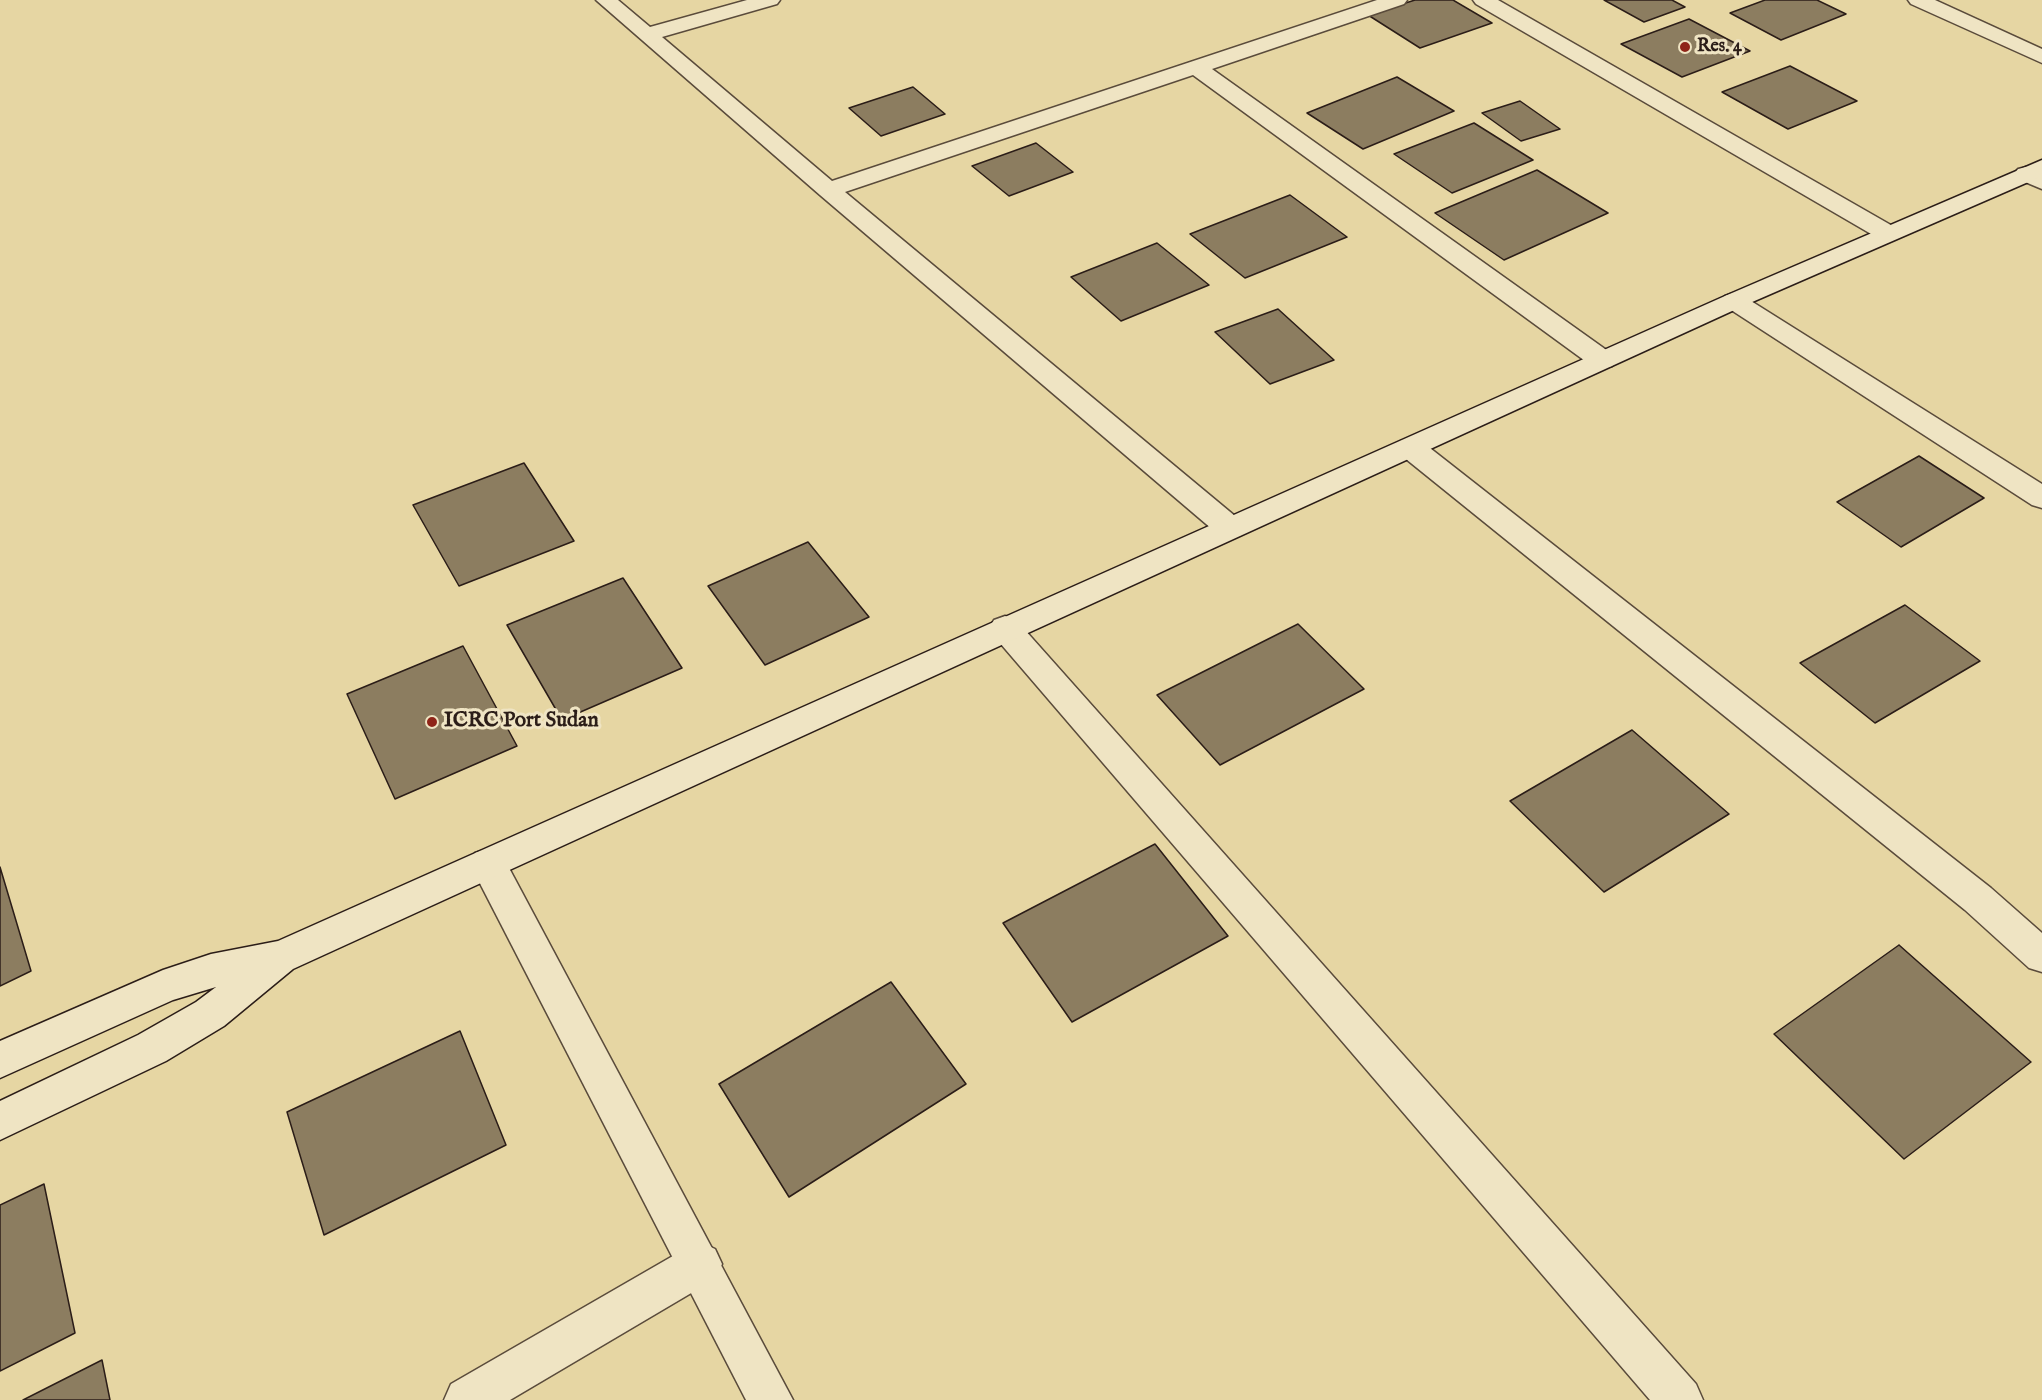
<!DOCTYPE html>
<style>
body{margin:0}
canvas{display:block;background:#e6d6a3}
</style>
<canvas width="2042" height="1400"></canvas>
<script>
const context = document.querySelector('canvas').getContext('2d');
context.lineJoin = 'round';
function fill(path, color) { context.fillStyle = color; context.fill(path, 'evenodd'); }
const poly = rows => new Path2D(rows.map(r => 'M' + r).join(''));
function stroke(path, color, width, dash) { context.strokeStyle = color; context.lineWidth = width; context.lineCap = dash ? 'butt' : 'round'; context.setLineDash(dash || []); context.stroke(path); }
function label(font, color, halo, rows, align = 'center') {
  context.font = font + ' "IM FELL English",serif'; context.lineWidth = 6; context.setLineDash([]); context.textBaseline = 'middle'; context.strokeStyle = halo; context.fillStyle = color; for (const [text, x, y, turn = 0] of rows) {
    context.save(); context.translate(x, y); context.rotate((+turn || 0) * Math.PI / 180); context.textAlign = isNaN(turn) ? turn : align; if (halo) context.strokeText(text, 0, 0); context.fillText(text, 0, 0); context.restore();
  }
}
const building = poly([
 [1415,0,1453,0,1492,23,1420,48,1368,15,1415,0],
 [1604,0,1672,0,1685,7,1644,22,1604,0],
 [1765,0,1817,0,1846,14,1781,40,1730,13,1765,0],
 [1689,19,1750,51,1682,77,1621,44,1689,19],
 [1790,66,1857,101,1788,129,1722,92,1790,66],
 [1397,77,1454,111,1363,149,1307,113,1397,77],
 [913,87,945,114,881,136,849,108,913,87],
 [1520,101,1560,129,1521,141,1482,113,1520,101],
 [1474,123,1533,160,1452,193,1394,154,1474,123],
 [1036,143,1073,172,1009,196,972,166,1036,143],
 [1537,170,1608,213,1504,260,1435,213,1537,170],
 [1290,195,1347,237,1245,278,1190,234,1290,195],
 [1157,243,1209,285,1121,321,1071,277,1157,243],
 [1278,309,1334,360,1270,384,1215,332,1278,309],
 [1919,456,1984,498,1901,547,1837,502,1919,456],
 [524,463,574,541,459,586,413,505,524,463],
 [808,542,869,617,765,665,708,586,808,542],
 [623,578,682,668,562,720,507,625,623,578],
 [1905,605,1980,661,1875,723,1800,663,1905,605],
 [1298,624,1364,689,1220,765,1157,695,1298,624],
 [463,646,517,746,395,799,347,694,463,646],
 [1632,730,1729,814,1604,892,1510,801,1632,730],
 [1155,844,1228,936,1072,1022,1003,923,1155,844],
 [0,867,31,971,0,986,0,867],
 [1899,945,2031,1062,1904,1159,1774,1034,1899,945],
 [891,982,966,1084,789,1197,719,1084,891,982],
 [460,1031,506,1145,324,1235,287,1112,460,1031],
 [44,1184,75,1333,0,1371,0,1205,44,1184],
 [102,1360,110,1400,23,1400,102,1360]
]);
const minor = poly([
 [596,0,618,0,650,27,747,0,780,0,777,4,662,37,832,181,1377,0,1407,0,1404,4,1212,69,1612,354,1615,360,1612,366,1602,368,1592,366,1193,75,845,192,1241,521,1245,528,1241,535,1230,538,1219,535,820,195,596,0],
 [1473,0,1498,0,1896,228,1899,233,1896,238,1887,240,1878,238,1476,4,1473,0],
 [1908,0,1935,0,2042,49,2042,63,1911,4,1908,0],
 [2026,167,2042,173,2042,189,2018,179,2014,174,2018,169,2026,167],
 [1734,293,1743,296,2042,484,2042,508,2032,505,1725,306,1721,301,1725,296,1734,293],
 [1411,439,1421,441,1991,888,2042,933,2042,972,2029,968,1965,910,1401,455,1397,448,1401,441,1411,439],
 [1005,616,1016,620,1696,1384,1703,1400,1650,1400,994,636,989,628,994,620,1005,616],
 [700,1242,715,1249,722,1264,715,1279,510,1400,444,1400,451,1384,685,1249,700,1242]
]);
const tertiary = poly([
 [488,849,501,853,793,1400,746,1400,470,864,475,853,488,849]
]);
const secondary = poly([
 [2042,160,2042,176,1743,306,293,969,224,1026,166,1061,0,1140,0,1101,138,1035,196,1002,216,987,173,1000,0,1078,0,1041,163,970,211,954,278,941,1725,296,2042,160]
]);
const markers = [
 [1685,47,6,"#8f2418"],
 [432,722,6,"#8f2418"]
];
const farPoinames = [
 ["Res. 4",1697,47]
];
const poiNames = [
 ["ICRC Port Sudan",444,722]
];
fill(building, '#8c7d60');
stroke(building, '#2b1d18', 1.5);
stroke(minor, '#5a4b3b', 3);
stroke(tertiary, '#5a4b3b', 3);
stroke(secondary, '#2b1d18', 3);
fill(minor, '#efe4c3');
fill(tertiary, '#efe4c3');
fill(secondary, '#efe4c3');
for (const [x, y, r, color] of markers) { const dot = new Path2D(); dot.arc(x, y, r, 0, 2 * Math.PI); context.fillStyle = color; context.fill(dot); stroke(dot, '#efe4c3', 2); }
label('bold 18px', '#2b1d18', '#efe4c3', farPoinames, 'left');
label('bold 21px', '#2b1d18', '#efe4c3', poiNames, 'left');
</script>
